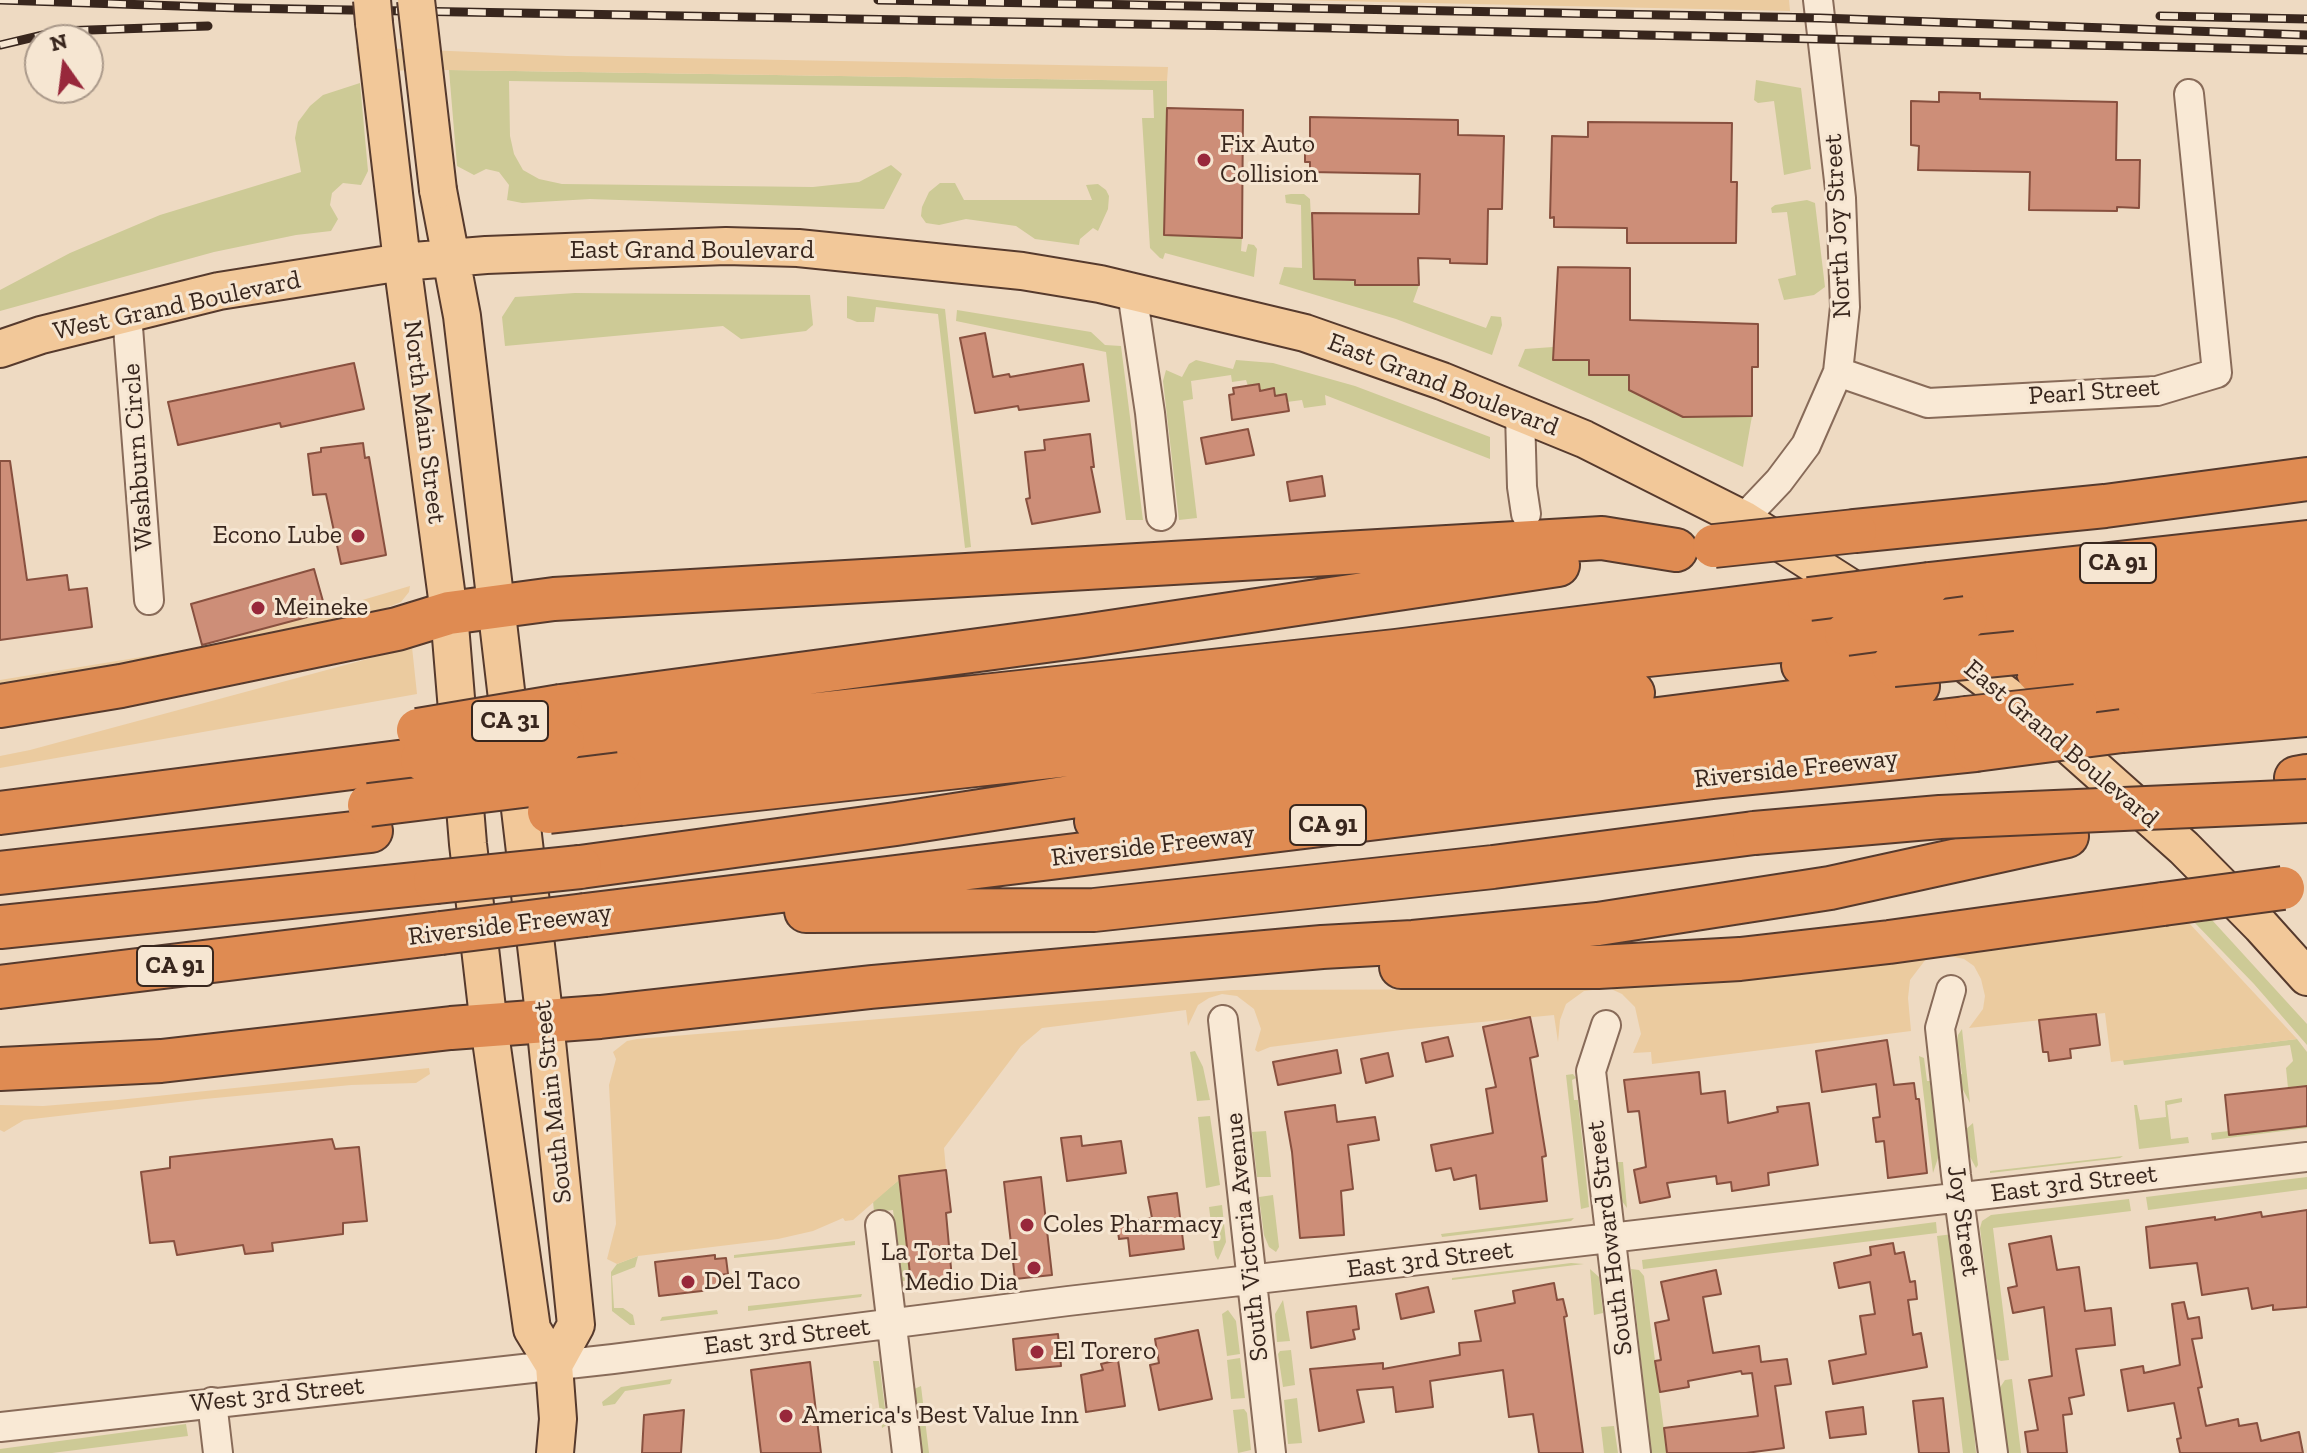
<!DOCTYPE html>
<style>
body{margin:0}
#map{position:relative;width:2307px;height:1453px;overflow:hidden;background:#eedac2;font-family:"Zilla Slab",serif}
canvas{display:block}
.north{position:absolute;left:24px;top:24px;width:80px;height:80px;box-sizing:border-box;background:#f6e6d2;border:2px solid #aa998a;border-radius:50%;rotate:346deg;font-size:22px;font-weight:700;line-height:32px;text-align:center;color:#38261d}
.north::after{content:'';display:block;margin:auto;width:28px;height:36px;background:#98283b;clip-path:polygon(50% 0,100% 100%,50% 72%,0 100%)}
</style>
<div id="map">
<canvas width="2307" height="1453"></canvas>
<div class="north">N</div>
</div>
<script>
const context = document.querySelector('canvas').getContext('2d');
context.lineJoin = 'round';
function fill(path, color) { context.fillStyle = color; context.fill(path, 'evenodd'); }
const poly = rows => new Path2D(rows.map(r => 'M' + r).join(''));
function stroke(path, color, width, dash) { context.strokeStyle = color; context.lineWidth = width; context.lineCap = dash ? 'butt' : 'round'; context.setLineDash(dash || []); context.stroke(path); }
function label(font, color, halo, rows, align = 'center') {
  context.font = font + ' "Zilla Slab",serif'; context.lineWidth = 6; context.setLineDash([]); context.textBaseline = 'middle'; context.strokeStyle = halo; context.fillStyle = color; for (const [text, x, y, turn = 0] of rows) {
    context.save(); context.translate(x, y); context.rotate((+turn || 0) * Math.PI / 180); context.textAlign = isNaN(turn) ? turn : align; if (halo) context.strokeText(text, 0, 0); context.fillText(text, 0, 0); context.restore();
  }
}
const green = poly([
 [449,70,1167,81,1167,108,1242,238,1241,251,1246,252,1248,244,1254,245,1257,249,1254,277,1165,253,1163,259,1160,258,1150,248,1142,118,1154,118,1153,90,509,81,510,136,514,154,523,170,539,179,562,184,813,187,859,182,891,165,902,174,884,209,590,199,522,203,507,200,509,185,499,172,486,169,474,175,457,166],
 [1756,80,1801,88,1811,169,1784,175,1774,101,1758,103,1754,100],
 [360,83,368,171,361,185,343,183,332,193,330,205,338,219,331,231,296,235,214,252,0,311,0,290,70,253,160,215,301,172,295,138,298,122,310,106,323,95],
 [940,183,955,183,964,200,1092,200,1086,185,1098,184,1106,190,1109,196,1108,209,1098,231,1093,228,1080,239,1079,245,1035,239,1016,226,966,219,939,225,926,223,921,216,922,207,929,192],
 [1291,194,1304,194,1310,199,1314,279,1419,285,1413,302,1486,328,1491,316,1501,317,1502,325,1492,355,1396,319,1279,284,1284,267,1302,268,1301,205,1286,203,1285,195],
 [1807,200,1815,203,1825,287,1814,295,1784,300,1778,279,1796,275,1787,212,1772,213,1771,208,1775,205],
 [575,293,810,295,813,325,806,331,741,339,723,326,505,346,502,317,515,297],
 [847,296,945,309,971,547,965,548,938,314,876,307,874,322,857,322,847,318],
 [957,310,1091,332,1105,345,1121,346,1143,520,1126,520,1106,352,956,321],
 [1553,347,1554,360,1589,360,1629,375,1629,390,1683,417,1752,416,1743,467,1518,366,1525,349],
 [1196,360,1233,369,1236,360,1273,363,1355,386,1490,437,1490,459,1325,395,1326,405,1304,408,1302,400,1287,402,1275,396,1274,389,1260,391,1259,384,1248,386,1246,380,1232,382,1231,375,1191,381,1193,399,1183,401,1197,518,1179,520,1163,381,1166,370,1182,377,1189,364],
 [2212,920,2307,1024,2307,1045,2254,984,2195,923],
 [1962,1029,1970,1103,1961,1086,1959,1075,1962,1074,1959,1054,1955,1055,1958,1035],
 [2297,1039,2307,1052,2307,1086,2288,1088,2286,1068,2293,1061,2290,1045,2124,1065,2123,1060],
 [1195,1051,1203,1067,1210,1100,1197,1101,1190,1052],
 [1919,1056,1924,1058,1927,1081,1930,1081,1939,1155,1933,1173],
 [1573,1074,1576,1078,1572,1080,1574,1100,1578,1100,1589,1207,1581,1209,1566,1075],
 [2182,1098,2182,1102,2167,1105,2171,1139,2188,1137,2189,1143,2139,1149,2134,1105,2137,1105,2140,1120,2166,1117,2165,1101],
 [1210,1116,1220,1185,1206,1188,1198,1117],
 [1973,1123,1978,1165,1976,1168,1967,1151,1965,1130],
 [2307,1126,2307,1128,2212,1140,2211,1133,2229,1131,2230,1135],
 [1266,1131,1271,1177,1257,1177,1252,1132],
 [2123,1156,2120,1158,1990,1173,1990,1171],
 [1615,1162,1623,1162,1627,1208,1619,1197],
 [2307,1177,2307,1189,2148,1210,2146,1197],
 [899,1180,911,1281,901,1281,893,1210,874,1212,873,1201],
 [1273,1195,1279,1247,1276,1252,1269,1247,1264,1235,1259,1197],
 [2129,1199,2131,1211,1993,1228,2009,1360,2001,1361,1996,1359,1980,1228,1982,1221,1991,1215],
 [1222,1205,1226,1242,1218,1260,1215,1255,1209,1207],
 [1574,1218,1571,1221,1442,1237,1441,1234],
 [1936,1222,1937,1233,1643,1269,1642,1260],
 [1953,1234,1970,1385,1976,1453,1963,1453,1937,1236],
 [855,1241,855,1245,734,1258,734,1255],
 [638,1256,635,1267,612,1276,614,1308,623,1308,633,1315,635,1325,630,1325,612,1311,611,1272,617,1264],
 [1571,1263,1584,1264,1452,1280,1452,1278],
 [1590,1269,1599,1277,1603,1313,1594,1315],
 [1631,1269,1639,1270,1644,1276,1667,1453,1651,1453],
 [862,1294,861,1297,748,1311,748,1306],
 [1283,1300,1290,1341,1277,1342,1275,1314],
 [717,1310,718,1314,660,1321,662,1317],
 [1228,1310,1236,1321,1240,1354,1227,1356,1222,1314],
 [1291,1350,1295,1385,1283,1387,1278,1354,1280,1351],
 [1240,1358,1245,1398,1231,1399,1227,1360],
 [873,1361,879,1361,887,1425,882,1428],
 [672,1379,670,1384,625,1391,615,1404,603,1406,602,1402,621,1387],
 [2012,1379,2021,1453,2006,1453,1999,1389,2005,1380],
 [921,1386,929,1453,922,1453,914,1389],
 [1297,1398,1302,1443,1288,1444,1284,1400],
 [1244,1409,1247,1413,1251,1450,1238,1453,1233,1410],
 [186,1424,188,1436,52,1453,0,1453,0,1449],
 [1614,1426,1618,1453,1604,1453,1601,1427]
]);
const sand = poly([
 [1293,0,1789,0,1790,11,1429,3],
 [356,47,567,56,1168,67,1167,81,449,70,359,71],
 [410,586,409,592,401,602,381,610,157,672,0,704,0,680,203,647],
 [412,647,417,694,0,768,0,756,30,750],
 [2189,923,2297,1039,2111,1062,2105,1013,1969,1028,1983,1009,1985,996,1981,979,1974,966,1964,959,1949,956,1926,959,1910,980,1908,998,1911,1031,1652,1064,1651,1052,1633,1053,1641,1034,1635,1007,1622,994,1609,988,1584,991,1566,1004,1560,1020,1558,1042,1554,1015,1409,1029,1270,1047,1258,1052,1255,1050,1261,1029,1254,1009,1237,996,1222,994,1209,998,1198,1005,1188,1026,1186,1010,1042,1028,1021,1046,944,1148,946,1170,899,1176,899,1180,853,1220,845,1221,843,1218,813,1231,778,1239,638,1256,617,1264,607,1259,616,1224,609,1085,616,1059,613,1052,627,1041,637,1039,1232,990,1553,989,1680,986,1821,973],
 [429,1068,430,1074,416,1083,351,1085,205,1099,24,1120,4,1132,0,1130,0,1105,43,1106,118,1100]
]);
const building = poly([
 [1939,92,1980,93,1980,99,2117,102,2116,160,2140,160,2139,208,2117,207,2117,211,2029,210,2030,172,1918,170,1919,146,1911,145,1911,101,1939,102,1939,92],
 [1167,108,1243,110,1242,238,1164,235,1167,108],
 [1310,117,1458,120,1458,135,1504,136,1502,209,1488,209,1487,264,1450,263,1450,259,1418,258,1419,285,1355,285,1355,280,1314,279,1312,213,1419,214,1420,174,1310,172,1310,162,1305,162,1305,147,1310,147,1310,117],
 [1588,122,1732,123,1731,182,1737,182,1736,243,1627,243,1627,228,1554,227,1554,217,1550,218,1552,136,1588,137,1588,122],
 [1558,267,1630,268,1630,320,1758,324,1758,367,1752,367,1752,416,1683,417,1629,390,1629,375,1589,375,1589,360,1553,360,1558,267],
 [985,333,993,377,1009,374,1010,377,1083,364,1089,401,1019,410,1018,406,975,413,960,338,985,333],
 [354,363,364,409,281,427,280,423,178,445,168,402,354,363],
 [1259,384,1260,391,1274,388,1275,396,1286,394,1289,411,1232,420,1229,395,1234,394,1233,388,1259,384],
 [1248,429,1254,455,1206,464,1201,438,1248,429],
 [1090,434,1094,467,1091,467,1100,512,1032,524,1026,499,1030,498,1025,452,1045,450,1044,440,1090,434],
 [363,443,365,458,369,457,386,555,341,564,326,494,313,495,308,454,321,452,321,448,363,443],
 [0,461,10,461,27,580,67,575,69,590,87,588,92,627,0,640,0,461],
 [1322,476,1325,496,1290,501,1287,482,1322,476],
 [314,569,326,612,202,645,191,604,314,569],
 [2096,1014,2100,1045,2070,1049,2071,1058,2049,1061,2048,1052,2043,1052,2039,1020,2096,1014],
 [1530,1017,1538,1056,1530,1058,1546,1156,1542,1157,1547,1201,1480,1209,1476,1175,1454,1180,1451,1168,1436,1171,1431,1145,1493,1133,1486,1089,1496,1087,1483,1027,1530,1017],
 [1448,1037,1453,1056,1426,1062,1422,1043,1448,1037],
 [1887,1040,1894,1085,1914,1083,1916,1099,1919,1099,1927,1173,1888,1178,1884,1141,1876,1142,1873,1118,1880,1117,1876,1084,1822,1092,1816,1051,1887,1040],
 [1337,1050,1341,1073,1278,1085,1273,1062,1337,1050],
 [1388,1053,1393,1076,1366,1083,1361,1059,1388,1053],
 [1699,1072,1701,1094,1725,1091,1728,1123,1778,1112,1777,1107,1809,1103,1818,1165,1768,1173,1769,1185,1732,1191,1731,1182,1717,1184,1716,1176,1667,1183,1670,1197,1640,1203,1634,1170,1646,1167,1639,1111,1628,1112,1624,1080,1699,1072],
 [2307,1086,2307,1126,2229,1135,2225,1095,2307,1086],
 [1335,1105,1337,1122,1375,1117,1379,1140,1348,1145,1353,1189,1341,1191,1344,1235,1300,1238,1292,1152,1285,1112,1335,1105],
 [1081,1136,1082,1146,1121,1141,1126,1173,1067,1181,1061,1138,1081,1136],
 [332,1139,335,1149,359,1147,367,1221,343,1223,343,1234,272,1243,273,1251,245,1254,243,1245,177,1255,174,1241,150,1243,141,1172,170,1168,170,1157,332,1139],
 [946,1170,951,1212,946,1213,952,1279,911,1283,899,1176,946,1170],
 [1041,1177,1052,1275,1015,1279,1004,1182,1041,1177],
 [1177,1193,1184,1249,1130,1256,1128,1238,1119,1239,1117,1224,1152,1218,1148,1197,1177,1193],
 [2307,1210,2307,1307,2273,1310,2273,1305,2252,1309,2248,1288,2202,1295,2197,1263,2150,1268,2146,1227,2215,1217,2215,1220,2261,1212,2262,1217,2307,1210],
 [2051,1236,2057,1270,2079,1267,2085,1311,2111,1308,2115,1345,2076,1349,2084,1395,2069,1398,2072,1414,2063,1415,2067,1453,2028,1453,2025,1432,2038,1430,2029,1380,2052,1376,2044,1307,2013,1313,2008,1288,2017,1286,2009,1244,2051,1236],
 [1893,1243,1895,1254,1904,1252,1910,1282,1915,1281,1917,1299,1908,1300,1913,1335,1921,1333,1927,1367,1833,1384,1829,1361,1866,1354,1860,1316,1875,1314,1870,1282,1839,1288,1834,1263,1871,1255,1870,1247,1893,1243],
 [715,1255,715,1259,726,1258,728,1274,718,1275,719,1289,659,1296,655,1262,715,1255],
 [1716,1270,1721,1294,1703,1297,1713,1353,1759,1346,1761,1362,1787,1359,1791,1384,1775,1386,1784,1448,1746,1453,1667,1453,1664,1428,1758,1416,1752,1373,1742,1374,1741,1371,1688,1381,1689,1387,1660,1392,1655,1361,1661,1360,1655,1323,1669,1320,1661,1282,1716,1270],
 [1554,1283,1557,1300,1563,1299,1567,1316,1564,1317,1583,1453,1539,1453,1533,1414,1509,1417,1503,1370,1430,1381,1433,1407,1396,1412,1393,1387,1357,1390,1364,1422,1319,1431,1310,1369,1383,1363,1383,1369,1460,1355,1459,1343,1481,1341,1475,1311,1515,1303,1513,1291,1554,1283],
 [1428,1287,1434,1312,1401,1319,1396,1294,1428,1287],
 [2184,1302,2188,1319,2199,1317,2202,1338,2192,1339,2202,1387,2198,1388,2206,1426,2238,1419,2239,1426,2257,1423,2261,1441,2299,1432,2303,1453,2180,1453,2177,1439,2181,1438,2174,1403,2128,1411,2121,1370,2143,1366,2144,1373,2180,1365,2172,1304,2184,1302],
 [1356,1306,1359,1329,1353,1330,1355,1339,1311,1348,1307,1312,1356,1306],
 [1198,1330,1212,1399,1159,1410,1150,1365,1159,1363,1155,1339,1198,1330],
 [1058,1334,1061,1366,1016,1370,1013,1339,1058,1334],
 [1118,1360,1125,1406,1086,1412,1081,1375,1103,1370,1101,1364,1118,1360],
 [810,1362,821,1453,761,1453,751,1370,810,1362],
 [1943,1398,1949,1453,1919,1453,1913,1401,1943,1398],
 [1863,1407,1866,1434,1830,1438,1826,1412,1863,1407],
 [684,1410,681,1453,642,1453,644,1415,684,1410]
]);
const minor = poly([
 [1132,292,1150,413,1161,516],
 [127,314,149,600],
 [1838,372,1928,403,2157,391,2217,373,2189,94],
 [1520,413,1522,487,1526,514],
 [1743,519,1779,481,1806,445,1838,372,1845,307,1841,198,1818,0],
 [1951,990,1940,1028,1956,1175,1993,1453],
 [1223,1020,1271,1453],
 [1606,1025,1591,1071,1636,1453],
 [880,1225,907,1453],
 [212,1402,218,1453],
 [0,1427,613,1359,1068,1301,2307,1157]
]);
const major = poly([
 [374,23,402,262,449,613,468,844,489,1026,532,1329,554,1365,558,1419,555,1453],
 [438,190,462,316,545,1022,576,1325,554,1365],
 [0,349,41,335,219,291,402,262,486,255,726,246,798,248,1022,271,1100,284,1305,333,1442,381,1584,439,1743,519,1870,600],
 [1943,647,2046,725,2184,848,2261,926,2307,977]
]);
const highway = poly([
 [1855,531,2105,506,2307,479],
 [1929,584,2307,542],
 [1966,618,2307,579],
 [2007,643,2307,613],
 [1803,665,1885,657],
 [2038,672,2307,643],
 [0,706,121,686,397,629,449,613,554,599,1602,538,1676,550],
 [561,706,1083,636,1558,565],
 [2076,706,2307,678],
 [2122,731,2307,715],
 [563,742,1395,651,1809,599],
 [620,774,1159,707,1846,634],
 [2296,778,2307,776],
 [620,804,1633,693],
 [0,813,422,759],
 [1096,821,1966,718],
 [580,867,896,824,1193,778,1918,686],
 [0,873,371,831],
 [806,911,1094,910,1493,867,1754,833],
 [585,915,1713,777,1975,750],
 [0,927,435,882],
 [1401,967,1598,967,1740,959,1889,942,2163,904],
 [0,987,441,933],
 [0,1069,161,1061,451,1028,600,1017,871,987,1322,947,1413,942,1598,924,1830,888,2067,836]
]);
const rail = poly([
 [0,0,239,8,1242,26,2307,50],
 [878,0,1820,18,2307,35],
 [2160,16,2307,19],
 [0,45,60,31,208,26]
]);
const majorBridge = poly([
 [372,0,374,23],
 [416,0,438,190]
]);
const highwayBridge = poly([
 [1714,546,1855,531],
 [1809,599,1929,584],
 [1846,634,1966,618],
 [1893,665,2016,653],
 [1966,718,2076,706],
 [418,730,561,706],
 [1975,750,2122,731],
 [422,759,563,742],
 [369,805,620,774],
 [549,812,620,804],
 [1754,833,1940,817,2307,801],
 [435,882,580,867],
 [2163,904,2283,888],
 [441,933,585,915]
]);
const markers = [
 [1204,160,8,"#98283b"],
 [358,536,8,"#98283b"],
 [258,608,8,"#98283b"],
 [1027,1225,8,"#98283b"],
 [1034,1268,8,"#98283b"],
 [688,1282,8,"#98283b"],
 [1037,1352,8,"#98283b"],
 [786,1416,8,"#98283b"]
];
const shields = [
 [2118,563,76],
 [510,721,76],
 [1328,825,76],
 [175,966,76]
];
const shieldNames = [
 ["CA 91",2118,563],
 ["CA 31",510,721],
 ["CA 91",1328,825],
 ["CA 91",175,966]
];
const poiNames = [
 ["Fix Auto",1220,145],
 ["Collision",1220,175],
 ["Econo Lube",342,536,"right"],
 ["Meineke",274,608],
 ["Coles Pharmacy",1043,1225],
 ["La Torta Del",1018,1253,"right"],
 ["Medio Dia",1018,1283,"right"],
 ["Del Taco",704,1282],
 ["El Torero",1053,1352],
 ["America's Best Value Inn",802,1416]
];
const streetNames = [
 ["North Joy Street",1838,226,-93],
 ["East Grand Boulevard",692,251],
 ["West Grand Boulevard",177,306,-12],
 ["East Grand Boulevard",1443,385,21],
 ["Pearl Street",2094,392,-4],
 ["North Main Street",424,422,83],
 ["Washburn Circle",138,457,-94],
 ["East Grand Boulevard",2061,744,40],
 ["Riverside Freeway",1796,769,-6],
 ["Riverside Freeway",1153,846,-7],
 ["Riverside Freeway",510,925,-7],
 ["South Main Street",553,1102,-96],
 ["East 3rd Street",2074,1184,-7],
 ["Joy Street",1963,1221,82],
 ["South Victoria Avenue",1247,1237,-96],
 ["South Howard Street",1610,1238,-97],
 ["East 3rd Street",1430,1260,-7],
 ["East 3rd Street",787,1337,-7],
 ["West 3rd Street",277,1395,-6]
];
fill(green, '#cdca96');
fill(sand, '#ebcb9f');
fill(building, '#cd8e78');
stroke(building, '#88503f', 2);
stroke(minor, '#886b59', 32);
stroke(major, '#563a2d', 40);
stroke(highway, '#563a2d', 46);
stroke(minor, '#f9e9d5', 28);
stroke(major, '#f2c899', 36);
stroke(highway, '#df8b52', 42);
stroke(rail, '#38261d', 9);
stroke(rail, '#f6e6d2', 6, [18]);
stroke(majorBridge, '#563a2d', 40, []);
stroke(highwayBridge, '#563a2d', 46, []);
stroke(majorBridge, '#f2c899', 36);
stroke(highwayBridge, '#df8b52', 42);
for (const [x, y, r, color] of markers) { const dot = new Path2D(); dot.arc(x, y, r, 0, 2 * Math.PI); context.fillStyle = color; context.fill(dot); stroke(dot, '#f6e6d2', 3); }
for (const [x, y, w] of shields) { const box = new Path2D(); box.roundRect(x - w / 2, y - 20, w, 40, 6); context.fillStyle = '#f6e6d2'; context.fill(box); stroke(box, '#38261d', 2); }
label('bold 24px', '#38261d', null, shieldNames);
label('26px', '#38261d', '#f6e6d2', poiNames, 'left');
label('26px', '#38261d', '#f6e6d2', streetNames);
</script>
